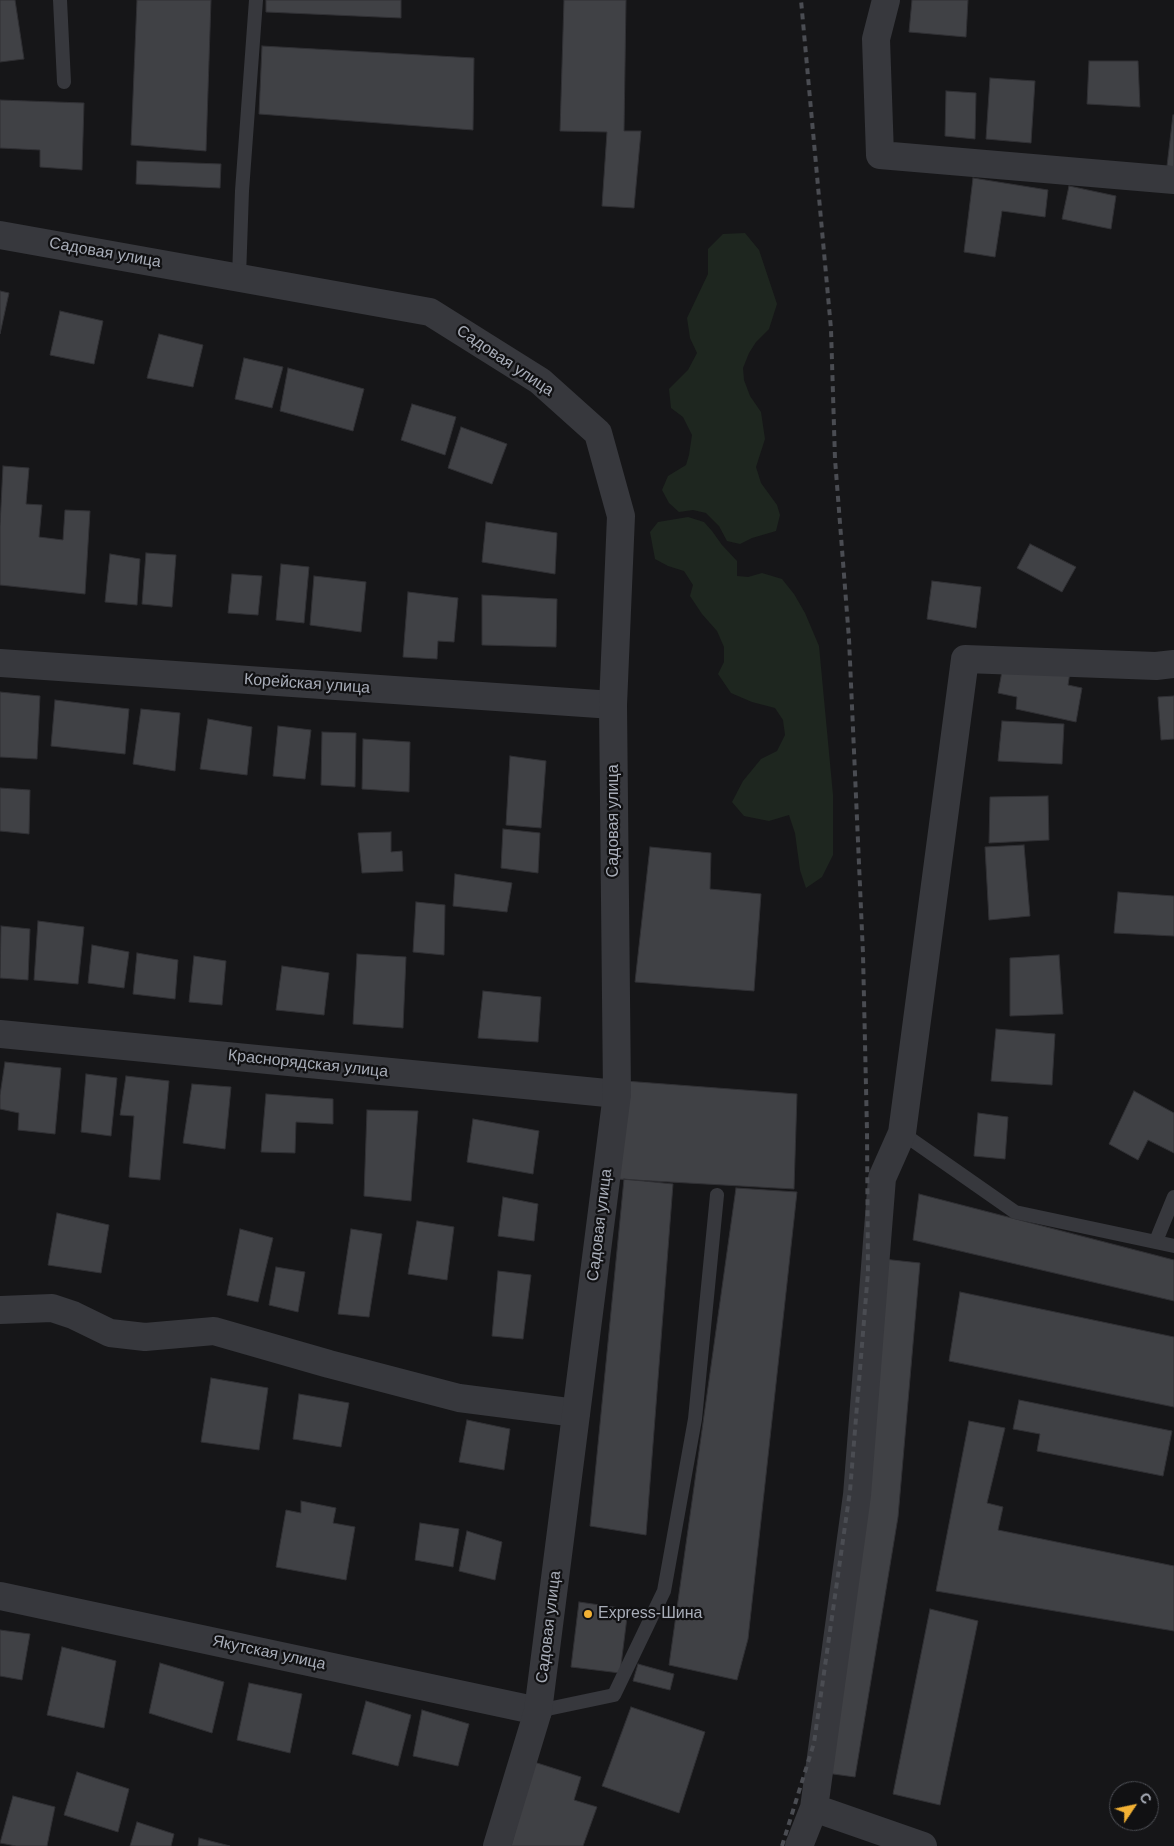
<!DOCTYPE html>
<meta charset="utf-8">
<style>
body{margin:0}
#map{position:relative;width:1174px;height:1846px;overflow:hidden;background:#161618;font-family:Arial,sans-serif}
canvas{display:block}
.north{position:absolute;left:1109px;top:1781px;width:50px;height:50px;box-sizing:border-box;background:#111113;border:1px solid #4d4f55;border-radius:50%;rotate:56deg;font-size:14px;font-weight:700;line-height:20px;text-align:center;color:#a8adb8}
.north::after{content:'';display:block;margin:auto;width:18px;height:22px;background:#f2b134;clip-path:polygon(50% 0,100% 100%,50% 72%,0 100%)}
</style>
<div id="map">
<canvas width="1174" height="1846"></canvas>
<div class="north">С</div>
</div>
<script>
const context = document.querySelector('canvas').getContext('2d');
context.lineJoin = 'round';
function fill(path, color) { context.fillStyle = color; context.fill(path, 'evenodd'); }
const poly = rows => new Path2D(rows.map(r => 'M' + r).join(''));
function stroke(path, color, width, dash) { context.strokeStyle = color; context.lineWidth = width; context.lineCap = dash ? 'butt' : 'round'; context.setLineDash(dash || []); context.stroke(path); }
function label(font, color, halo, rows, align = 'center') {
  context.font = font + ' Arial,sans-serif'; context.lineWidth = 4.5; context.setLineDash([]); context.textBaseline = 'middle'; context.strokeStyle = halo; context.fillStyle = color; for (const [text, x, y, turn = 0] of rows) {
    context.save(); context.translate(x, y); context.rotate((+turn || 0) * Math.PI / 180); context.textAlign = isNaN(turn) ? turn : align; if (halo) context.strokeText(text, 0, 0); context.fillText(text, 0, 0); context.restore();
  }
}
const green = poly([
 [745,233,759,250,777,304,769,329,756,342,749,353,743,368,744,380,750,396,761,412,765,439,756,467,761,483,777,505,780,515,776,531,752,538,740,544,727,541,719,526,706,513,693,510,679,512,669,503,662,490,668,476,686,465,689,455,692,435,683,417,671,408,669,389,688,370,697,353,690,338,687,318,708,274,708,249,723,234],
 [688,517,704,522,712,531,722,545,737,561,737,576,748,577,762,573,782,579,794,594,805,613,819,646,833,795,833,855,822,877,806,888,800,870,795,833,789,815,769,821,744,816,732,802,743,781,761,759,777,751,785,735,783,720,775,708,752,702,731,693,718,674,724,662,724,647,717,631,702,614,690,596,693,585,684,571,668,566,655,559,650,532,658,522]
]);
const building = poly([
 [0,0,15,0,24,59,0,62,0,0],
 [137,0,211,0,206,151,131,145,137,0],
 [266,0,401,0,401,18,266,12,266,0],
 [564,0,626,0,624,131,641,131,634,208,602,206,607,132,560,131,564,0],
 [912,0,968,0,966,37,909,32,912,0],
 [262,46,474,58,473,130,259,114,262,46],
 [1089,61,1138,61,1140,107,1087,104,1089,61],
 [990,78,1035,81,1031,143,986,139,990,78],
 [946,91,976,93,975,139,945,136,946,91],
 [0,100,84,103,82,170,40,167,40,150,0,148,0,100],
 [1173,115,1174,115,1174,167,1167,166,1173,115],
 [137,161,221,164,220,188,136,184,137,161],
 [973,178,1048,190,1045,217,1002,211,995,257,964,252,973,178],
 [1069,186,1116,196,1111,229,1062,219,1069,186],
 [0,291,9,293,0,334,0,291],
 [60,311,103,321,94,364,50,355,60,311],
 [159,334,203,345,193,387,147,378,159,334],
 [244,358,283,367,272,408,235,399,244,358],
 [288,368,364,389,353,431,280,411,288,368],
 [412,404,456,417,445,455,401,440,412,404],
 [461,427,507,444,492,484,448,468,461,427],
 [3,466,29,468,26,504,42,505,39,537,63,540,65,510,90,511,85,594,0,585,0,526,3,466],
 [486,522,557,533,555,574,482,562,486,522],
 [1030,544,1076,567,1062,592,1017,568,1030,544],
 [146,553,176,555,172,607,142,604,146,553],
 [110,554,140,559,137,605,105,602,110,554],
 [281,564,309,567,304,623,276,620,281,564],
 [232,574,262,576,258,615,228,613,232,574],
 [314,576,366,582,361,632,310,625,314,576],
 [932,581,981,587,976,628,927,619,932,581],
 [408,592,458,598,454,642,438,641,437,659,403,657,408,592],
 [482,595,557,599,556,647,482,645,482,595],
 [1003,666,1070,672,1068,685,1082,688,1076,722,1016,709,1017,697,998,693,1003,666],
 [0,692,40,696,37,759,0,757,0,692],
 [1174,696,1174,739,1161,740,1158,697,1174,696],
 [55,700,129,709,125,754,51,746,55,700],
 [141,709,180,713,175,771,133,764,141,709],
 [208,719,252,727,247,775,200,769,208,719],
 [1002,721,1064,724,1062,764,998,761,1002,721],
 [278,726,311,730,305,779,273,776,278,726],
 [322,732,356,733,355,787,321,785,322,732],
 [363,739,410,742,409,792,362,789,363,739],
 [510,756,546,761,541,828,506,825,510,756],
 [0,788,30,790,29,834,0,831,0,788],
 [1048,796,1049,840,989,843,990,797,1048,796],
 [503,829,540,833,538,873,501,868,503,829],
 [391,832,391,852,402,851,403,871,362,873,358,833,391,832],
 [1024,845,1030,916,989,920,985,847,1024,845],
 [650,847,711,853,710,889,761,894,754,991,635,982,650,847],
 [455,874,512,883,507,912,453,906,455,874],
 [1118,892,1174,896,1174,936,1114,933,1118,892],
 [416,902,445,905,444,955,413,952,416,902],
 [38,921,84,927,78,984,34,980,38,921],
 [1,926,30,929,28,980,0,978,1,926],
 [92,945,129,952,124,988,88,983,92,945],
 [137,953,178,960,175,999,133,994,137,953],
 [357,954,406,957,403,1028,353,1024,357,954],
 [1059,955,1063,1014,1010,1016,1010,958,1059,955],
 [194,956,226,961,222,1005,189,1002,194,956],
 [282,966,329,973,324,1015,276,1010,282,966],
 [483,991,541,997,538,1042,478,1038,483,991],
 [996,1029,1055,1034,1052,1085,991,1081,996,1029],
 [5,1062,61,1068,55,1134,18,1130,19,1113,0,1109,0,1095,5,1062],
 [86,1074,117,1078,111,1136,81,1132,86,1074],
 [126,1076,169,1081,160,1180,129,1177,134,1116,120,1115,126,1076],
 [625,1081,797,1094,794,1189,617,1179,625,1081],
 [192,1084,231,1087,225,1149,183,1143,192,1084],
 [1134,1091,1174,1113,1174,1153,1148,1140,1138,1160,1109,1144,1134,1091],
 [266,1094,333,1099,333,1124,296,1122,295,1153,261,1152,266,1094],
 [367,1110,418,1111,411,1201,364,1196,367,1110],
 [978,1113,1008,1117,1005,1159,974,1156,978,1113],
 [473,1119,539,1131,533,1174,467,1162,473,1119],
 [624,1179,673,1184,646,1535,590,1526,624,1179],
 [736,1188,797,1192,748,1639,737,1680,669,1665,736,1188],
 [919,1194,1174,1260,1174,1301,913,1240,919,1194],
 [503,1197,538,1204,534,1241,498,1236,503,1197],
 [57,1213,109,1225,101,1273,48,1265,57,1213],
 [417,1221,454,1227,447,1280,408,1274,417,1221],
 [240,1229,273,1238,258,1302,227,1295,240,1229],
 [351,1229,382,1234,369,1317,338,1314,351,1229],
 [883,1259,920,1263,898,1517,855,1777,826,1773,883,1259],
 [276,1267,305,1272,298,1312,269,1305,276,1267],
 [498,1271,531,1275,523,1339,492,1336,498,1271],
 [960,1292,1174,1337,1174,1407,949,1361,960,1292],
 [211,1378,268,1388,259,1450,201,1442,211,1378],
 [299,1394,349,1403,341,1447,293,1439,299,1394],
 [1019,1400,1172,1431,1163,1476,1037,1451,1040,1434,1013,1429,1019,1400],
 [467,1420,510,1429,504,1470,459,1462,467,1420],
 [969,1421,1005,1428,987,1503,1003,1507,998,1530,1174,1566,1174,1631,936,1591,969,1421],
 [301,1501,336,1508,333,1523,355,1527,346,1580,276,1567,286,1510,301,1513,301,1501],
 [420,1523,459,1529,453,1567,415,1560,420,1523],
 [467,1531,502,1542,495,1580,459,1571,467,1531],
 [579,1602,628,1609,620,1673,571,1667,579,1602],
 [930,1609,978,1621,940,1805,893,1794,930,1609],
 [0,1630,30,1634,22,1680,0,1676,0,1630],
 [62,1647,116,1661,104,1728,47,1715,62,1647],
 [160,1663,224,1682,212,1733,149,1713,160,1663],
 [638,1664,674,1674,670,1690,633,1681,638,1664],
 [249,1683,302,1694,290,1753,237,1740,249,1683],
 [366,1701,411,1715,398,1766,352,1754,366,1701],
 [631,1707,705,1732,679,1813,602,1786,631,1707],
 [422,1710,469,1724,458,1766,413,1756,422,1710],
 [534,1762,581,1777,574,1800,597,1807,583,1846,511,1846,534,1762],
 [77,1772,129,1789,118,1832,64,1815,77,1772],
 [13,1796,55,1807,47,1846,16,1846,0,1843,13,1796],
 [137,1822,174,1834,171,1846,130,1846,137,1822],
 [199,1838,230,1846,198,1846,199,1838]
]);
const service = poly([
 [60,0,64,82],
 [239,277,242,191,256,0],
 [902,1133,1015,1212,1174,1246],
 [1156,1241,1174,1197],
 [538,1711,614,1695,664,1591,695,1419,717,1195]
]);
const minor = poly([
 [886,0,876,39,880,155,1174,180],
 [0,663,613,705],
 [0,1034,617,1094],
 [0,1310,52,1308,73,1315,110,1333,145,1337,214,1331,329,1364,459,1398,576,1413],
 [0,1596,538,1711],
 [814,1808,923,1846],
 [799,1846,814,1808,857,1495,882,1178,902,1133,965,659,1156,666,1174,664]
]);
const tertiary = poly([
 [0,235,430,312,540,381,598,433,621,516,613,705,617,1094,538,1711,497,1846]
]);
const rail = poly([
 [782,1846,814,1743,850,1491,868,1272,867,1131,863,954,849,639,835,459,831,329,801,0]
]);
const markers = [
 [588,1614,5,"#f2b134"]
];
const streetNames = [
 ["Садовая улица",105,253,10],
 ["Садовая улица",505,361,34],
 ["Корейская улица",307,684,4],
 ["Садовая улица",614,821,-90],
 ["Краснорядская улица",308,1064,6],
 ["Садовая улица",600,1225,-83],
 ["Садовая улица",549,1627,-83],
 ["Якутская улица",269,1653,12]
];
const poiNames = [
 ["Express-Шина",598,1614]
];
fill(green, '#1e261f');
fill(building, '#404145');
stroke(building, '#303034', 1);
stroke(service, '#37383d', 14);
stroke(minor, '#37383d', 28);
stroke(tertiary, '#37383d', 28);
stroke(rail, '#4a4c52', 4, [6, 5]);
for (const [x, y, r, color] of markers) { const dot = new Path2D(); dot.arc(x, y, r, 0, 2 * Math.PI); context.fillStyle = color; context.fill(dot); stroke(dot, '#111113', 2); }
label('16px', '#a8adb8', '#111113', streetNames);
label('16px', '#a8adb8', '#111113', poiNames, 'left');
</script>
